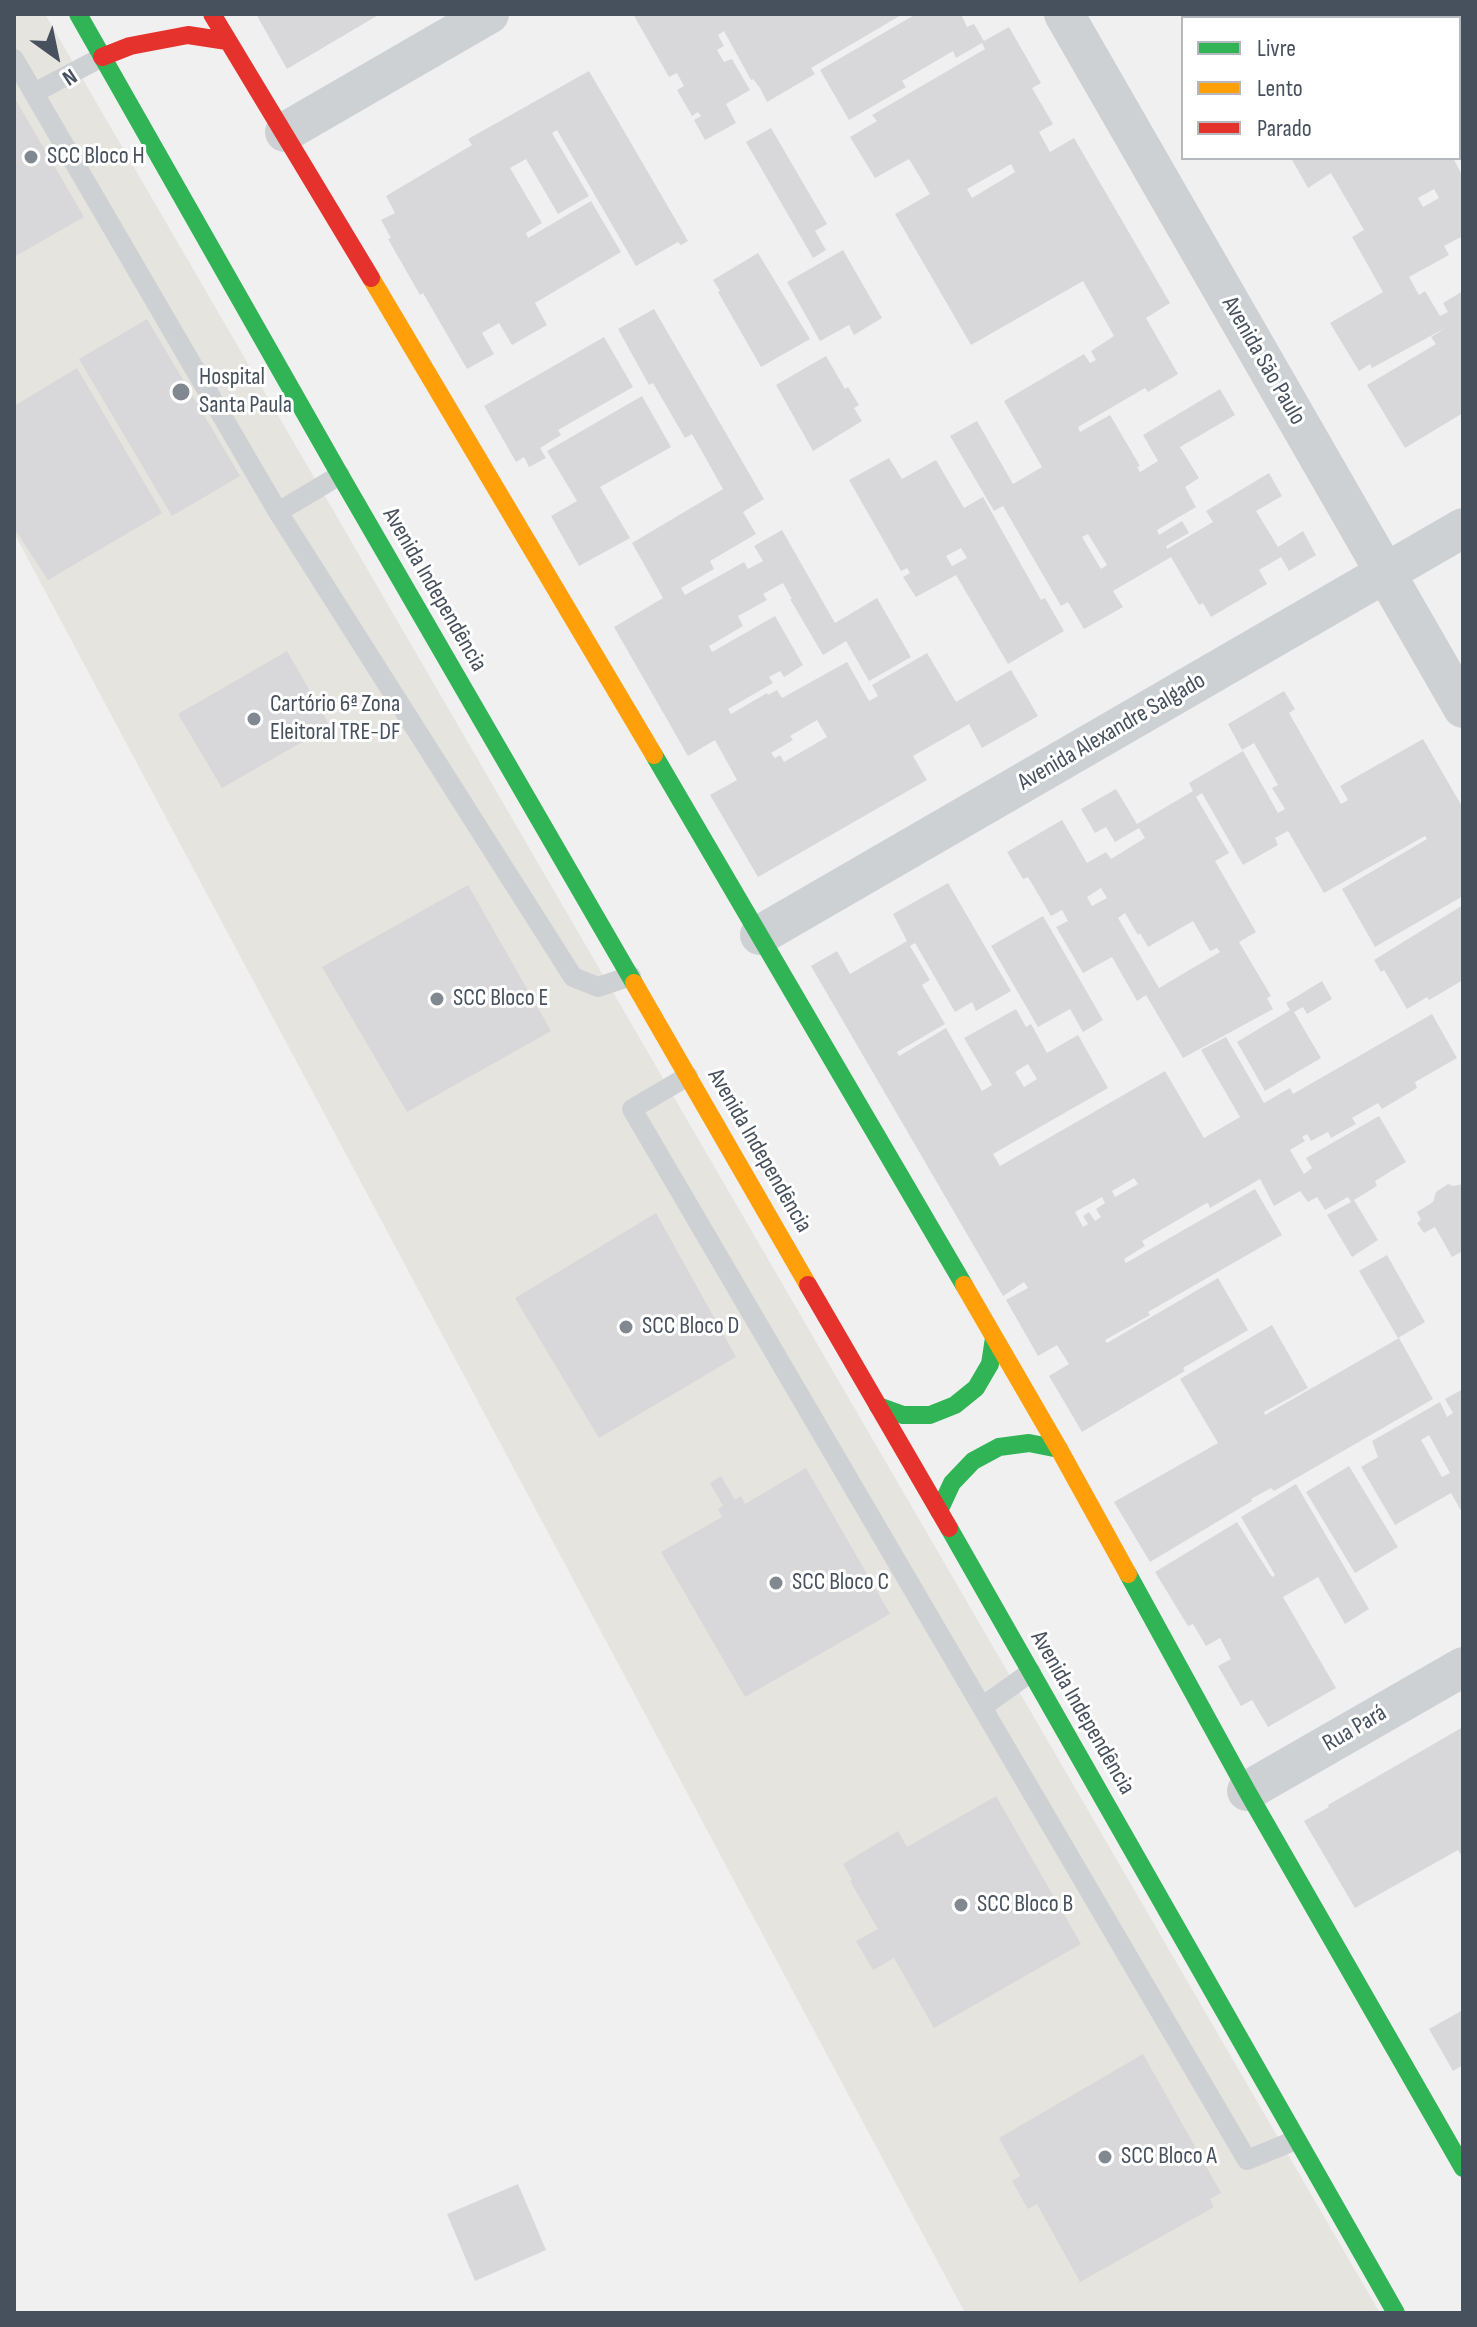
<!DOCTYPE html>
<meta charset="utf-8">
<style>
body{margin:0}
#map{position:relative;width:1477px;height:2327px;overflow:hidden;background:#f1f0f0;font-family:"Sofia Sans Condensed",sans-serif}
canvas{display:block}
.frame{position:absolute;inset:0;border:16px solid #47505d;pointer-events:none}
.legend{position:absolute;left:1181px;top:16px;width:280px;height:144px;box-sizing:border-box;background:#fff;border:2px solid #b5b9be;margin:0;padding:10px 14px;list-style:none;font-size:24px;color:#47505d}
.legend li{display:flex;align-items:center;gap:16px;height:40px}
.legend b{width:40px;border:2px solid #b5b9be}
.north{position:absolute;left:16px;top:16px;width:80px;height:80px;-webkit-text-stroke:6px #fff;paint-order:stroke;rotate:147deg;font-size:22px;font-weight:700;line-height:32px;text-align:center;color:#47505d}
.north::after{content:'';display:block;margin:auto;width:28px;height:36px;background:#47505d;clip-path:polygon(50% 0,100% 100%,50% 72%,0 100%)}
</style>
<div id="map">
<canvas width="1477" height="2327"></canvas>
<div class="frame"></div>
<ul class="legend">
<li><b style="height:10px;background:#30b455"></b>Livre</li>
<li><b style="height:10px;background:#ff9f0a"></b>Lento</li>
<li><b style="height:10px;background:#e5322d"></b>Parado</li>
</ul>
<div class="north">N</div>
</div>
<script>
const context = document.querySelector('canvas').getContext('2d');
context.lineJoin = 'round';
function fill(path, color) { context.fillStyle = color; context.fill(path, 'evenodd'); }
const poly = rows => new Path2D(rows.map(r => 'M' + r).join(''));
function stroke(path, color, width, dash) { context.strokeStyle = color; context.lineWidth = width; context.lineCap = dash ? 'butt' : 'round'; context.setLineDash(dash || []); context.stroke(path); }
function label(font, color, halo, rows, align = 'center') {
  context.font = font + ' "Sofia Sans Condensed",sans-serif'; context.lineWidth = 6; context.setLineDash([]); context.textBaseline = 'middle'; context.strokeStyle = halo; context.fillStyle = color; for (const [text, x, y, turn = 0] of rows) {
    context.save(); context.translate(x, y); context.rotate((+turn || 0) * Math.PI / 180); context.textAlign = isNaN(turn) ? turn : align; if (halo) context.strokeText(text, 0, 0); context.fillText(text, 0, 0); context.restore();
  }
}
const commercial = poly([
 [14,14,45,14,1380,2313,965,2313,14,533]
]);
const building = poly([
 [256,14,380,14,287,69],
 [633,14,903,14,811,68,815,74,767,102,760,88,753,79,751,80,724,31,718,35,724,46,717,50,724,62,732,59,750,90,726,104,736,123,705,140,694,120,701,116,698,112,692,116,677,90,684,86,677,73,669,77],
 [916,14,961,14,967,27,974,24,984,41,1009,27,1041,83,1032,88,1053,124,1039,132,1050,152,1074,138,1170,303,1146,318,1178,374,1148,392,1145,388,1078,427,1080,432,1110,415,1140,466,1137,467,1140,472,1158,461,1143,435,1220,389,1235,415,1180,447,1199,478,1185,487,1196,507,1157,530,1159,535,1182,521,1189,533,1166,546,1167,549,1213,522,1206,511,1269,473,1282,496,1256,511,1278,547,1303,531,1316,555,1289,571,1281,557,1259,570,1267,584,1211,617,1203,603,1199,605,1171,557,1113,591,1123,607,1084,629,1068,602,1061,606,1003,506,994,511,950,436,977,421,1013,484,1042,467,1004,401,1084,354,1090,363,1096,360,1091,351,1114,336,1083,281,971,345,895,214,930,194,909,159,875,178,850,137,877,121,872,115,985,49,982,43,956,58,953,51,902,81,906,87,849,120,820,70],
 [1011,164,1015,172,972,198,967,189],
 [1088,534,1107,565,1101,569,1082,537],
 [1218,14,1342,14,1335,18,1220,18],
 [1410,14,1463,14,1463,24,1459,26,1459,18,1412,18],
 [589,71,688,241,681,245,678,242,636,266,557,130,552,133,589,196,558,214,526,159,510,168,542,223,526,233,528,238,591,201,621,252,535,303,547,325,512,345,499,323,482,333,494,354,467,369,423,293,420,295,388,239,391,238,381,220,395,213,386,196,472,145,468,139],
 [14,97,84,217,14,257],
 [771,128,827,224,815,231,826,250,813,258,746,142],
 [1291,158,1453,158,1461,173,1463,172,1463,240,1461,237,1444,246,1449,255,1409,277,1419,295,1425,291,1440,316,1448,312,1443,303,1463,291,1463,413,1405,448,1367,385,1436,344,1431,337,1447,327,1372,368,1370,364,1359,371,1330,323,1383,292,1352,237,1364,230,1331,173,1308,188],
 [1434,189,1439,198,1423,207,1418,198],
 [843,250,882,318,854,335,849,325,820,341,787,282],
 [758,253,810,339,761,367,718,292,720,291,713,280],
 [654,309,764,499,743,512,756,534,710,561,714,569,681,588,685,595,744,562,748,569,763,561,754,546,782,530,835,623,877,598,911,657,869,681,846,641,823,655,790,599,792,599,783,583,763,594,767,600,738,616,743,626,709,646,712,652,775,616,803,665,784,677,780,671,769,677,773,683,728,709,731,714,767,693,768,695,777,690,782,698,847,662,869,701,878,696,872,685,927,653,956,702,1011,670,1038,716,982,748,969,724,913,756,927,780,758,877,710,795,737,780,715,740,688,756,614,627,663,598,632,543,723,489,692,434,685,438,653,383,649,385,618,329],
 [817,720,827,737,784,762,780,755,775,758,771,753,793,740,790,736],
 [147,319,240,476,172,516,79,359],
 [604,337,633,387,558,430,561,435,540,448,546,458,529,467,524,457,516,462,484,406],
 [826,356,845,389,848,387,859,405,854,408,862,421,813,451,776,385],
 [77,368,162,513,48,580,14,528,14,406],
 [642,396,671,447,600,487,630,538,579,566,551,516,577,501,547,451],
 [889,458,902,479,936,460,964,508,983,497,1041,600,1045,598,1064,631,1008,664,956,575,916,597,903,577,910,573,907,568,901,571,849,480],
 [961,548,967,558,952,566,946,556],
 [287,651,330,726,222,788,178,714],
 [1284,691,1295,709,1289,713,1341,804,1348,800,1340,786,1423,739,1463,808,1463,896,1375,947,1342,889,1427,839,1425,836,1324,893,1288,831,1275,838,1278,845,1243,865,1202,793,1196,797,1229,853,1215,861,1256,932,1239,942,1271,996,1267,998,1273,1009,1183,1058,1146,995,1137,1001,1112,957,1083,973,1056,927,1068,921,1062,910,1051,916,1028,877,1023,879,1007,852,1062,820,1087,863,1106,852,1111,859,1145,838,1139,828,1115,842,1106,827,1095,833,1081,809,1116,789,1137,824,1193,791,1189,783,1243,751,1278,813,1285,809,1272,788,1278,785,1254,743,1242,750,1228,724],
 [1101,888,1107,898,1092,906,1087,897],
 [1125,913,1138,935,1140,933,1148,947,1193,921,1210,951,1217,948,1220,952,1159,988,1118,918],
 [948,883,1011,991,976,1011,972,1002,955,1012,915,943,910,946,930,980,922,985,945,1024,897,1052,899,1056,946,1028,982,1091,992,1085,964,1038,1016,1009,1026,1027,1031,1024,1047,1053,1078,1035,1108,1088,993,1154,1000,1166,1165,1071,1204,1138,1240,1117,1201,1050,1226,1037,1264,1103,1290,1088,1293,1094,1432,1014,1457,1058,1415,1082,1417,1088,1382,1109,1378,1103,1352,1118,1356,1124,1331,1138,1328,1132,1311,1141,1307,1134,1302,1137,1305,1141,1290,1150,1304,1174,1312,1168,1306,1158,1379,1116,1406,1162,1375,1181,1377,1186,1354,1200,1378,1240,1352,1257,1327,1215,1351,1202,1348,1197,1325,1210,1317,1197,1308,1202,1300,1191,1274,1206,1260,1179,1210,1208,1208,1203,1205,1204,1142,1241,1145,1246,1124,1259,1126,1263,1255,1189,1282,1235,1148,1312,1150,1315,1105,1340,1107,1343,1218,1278,1248,1330,1183,1368,1185,1371,1082,1432,1049,1376,1069,1364,1057,1345,1038,1356,1006,1300,1028,1288,1024,1282,1003,1296,811,966,837,951,850,974,907,941,893,914],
 [1028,1064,1037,1079,1024,1087,1015,1072],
 [1134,1178,1138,1184,1115,1197,1112,1191],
 [1102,1197,1105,1203,1096,1209,1101,1217,1095,1221,1089,1212,1083,1216,1088,1224,1083,1227,1075,1212],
 [468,885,551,1031,407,1112,322,967],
 [1463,905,1463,980,1429,1000,1427,997,1407,1009,1384,970,1381,972,1374,960],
 [1043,916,1103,1020,1083,1032,1070,1009,1038,1027,991,946],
 [1322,981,1332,999,1307,1014,1303,1007,1294,1012,1321,1058,1265,1091,1237,1042,1290,1010,1286,1003],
 [1448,1184,1453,1186,1463,1184,1463,1251,1452,1257,1435,1227,1424,1233,1417,1223,1421,1220,1417,1212,1433,1202,1436,1192],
 [656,1213,736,1357,599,1438,515,1298],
 [1387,1255,1425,1322,1398,1338,1359,1271],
 [1272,1325,1308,1388,1264,1412,1265,1415,1399,1338,1433,1399,1274,1491,1271,1488,1251,1499,1252,1501,1150,1562,1114,1502,1218,1443,1180,1379],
 [1463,1389,1463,1514,1451,1493,1395,1525,1361,1467,1378,1457,1372,1441,1440,1402,1447,1417,1453,1413,1445,1399],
 [1429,1435,1450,1473,1442,1477,1421,1440],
 [1349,1466,1398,1547,1355,1573,1306,1492],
 [806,1468,890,1614,745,1697,661,1552,722,1517,718,1509,723,1506,710,1483,721,1476,735,1500,741,1496,745,1504],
 [1296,1484,1369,1609,1345,1624,1318,1577,1283,1597,1336,1688,1268,1727,1252,1700,1241,1706,1218,1666,1231,1659,1220,1638,1206,1646,1193,1624,1188,1626,1155,1572,1237,1522,1272,1577,1275,1575,1241,1517],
 [1463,1727,1463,1858,1458,1850,1355,1908,1304,1821,1329,1807,1328,1805],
 [996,1796,1081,1944,934,2028,894,1958,873,1970,856,1941,878,1929,850,1881,852,1880,843,1864,898,1831,907,1847],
 [1463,2010,1463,2065,1453,2071,1429,2029],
 [1143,2054,1221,2193,1210,2199,1214,2207,1080,2282,1037,2204,1028,2209,1012,2181,1020,2176,999,2138],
 [518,2184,546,2250,475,2281,447,2214]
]);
const lane = poly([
 [14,59,278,512,573,977,598,987,631,976],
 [34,93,102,57],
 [278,512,340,475],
 [688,1076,632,1109,1247,2160,1296,2140],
 [982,1707,1031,1672]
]);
const street = poly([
 [1064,14,1463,708],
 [285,132,489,14],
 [760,935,1463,528],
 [1247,1791,1463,1667]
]);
const fast = poly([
 [78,14,340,475,634,983],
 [654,755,964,1285],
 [878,1406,903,1415,930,1415,955,1405,976,1388,990,1364,994,1338],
 [939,1511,952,1483,973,1461,999,1447,1029,1443,1059,1449],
 [949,1528,1396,2313],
 [1128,1574,1247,1791,1463,2168]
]);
const slow = poly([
 [371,278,654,755],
 [634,983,808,1285],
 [964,1285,1059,1449,1128,1574]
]);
const jam = poly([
 [212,14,371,278],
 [102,57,130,46,188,35,227,41],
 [808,1285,949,1528]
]);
const markers = [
 [31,157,8,"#828890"],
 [181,392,10,"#828890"],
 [254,719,8,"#828890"],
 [437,999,8,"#828890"],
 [626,1327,8,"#828890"],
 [776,1583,8,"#828890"],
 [961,1905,8,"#828890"],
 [1105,2157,8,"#828890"]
];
const poiNames = [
 ["SCC Bloco H",47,157],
 ["Hospital",199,378],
 ["Santa Paula",199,406],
 ["Cartório 6ª Zona",270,705],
 ["Eleitoral TRE-DF",270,733],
 ["SCC Bloco E",453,999],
 ["SCC Bloco D",642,1327],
 ["SCC Bloco C",792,1583],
 ["SCC Bloco B",977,1905],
 ["SCC Bloco A",1121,2157]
];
const streetNames = [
 ["Avenida São Paulo",1263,361,60],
 ["Avenida Independência",434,590,60],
 ["Avenida Alexandre Salgado",1112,732,-30],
 ["Avenida Independência",759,1151,60],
 ["Avenida Independência",1082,1713,60],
 ["Rua Pará",1355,1729,-30]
];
fill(commercial, '#e6e4de');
fill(building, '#d8d8da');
stroke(lane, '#ced1d4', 20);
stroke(street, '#ced1d4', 40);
stroke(fast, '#30b455', 18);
stroke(slow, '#ff9f0a', 18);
stroke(jam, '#e5322d', 18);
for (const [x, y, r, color] of markers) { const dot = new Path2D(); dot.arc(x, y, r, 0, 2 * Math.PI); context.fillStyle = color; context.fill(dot); stroke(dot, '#fff', 3); }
label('24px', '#47505d', '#fff', poiNames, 'left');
label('24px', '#47505d', '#fff', streetNames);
</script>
